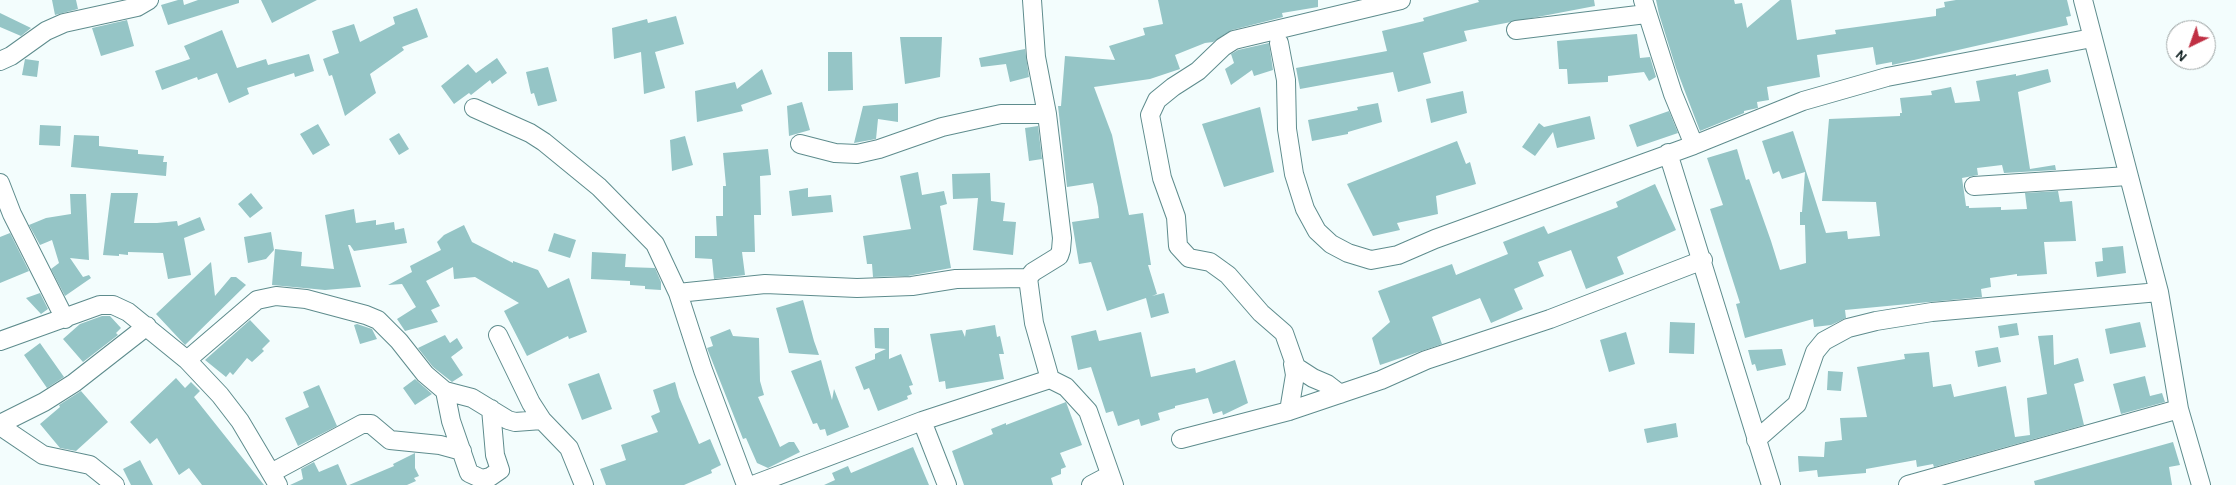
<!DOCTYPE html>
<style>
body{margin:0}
#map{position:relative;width:2236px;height:485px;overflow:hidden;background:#f3fdfd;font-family:Karla,sans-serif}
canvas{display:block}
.north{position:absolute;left:2166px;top:20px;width:50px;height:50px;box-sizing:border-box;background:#fff;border:1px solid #9aa1a1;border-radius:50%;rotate:222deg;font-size:14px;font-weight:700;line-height:20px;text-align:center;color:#031415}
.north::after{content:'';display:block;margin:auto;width:18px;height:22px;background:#c03044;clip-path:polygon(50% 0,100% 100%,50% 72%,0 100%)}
</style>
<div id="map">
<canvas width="2236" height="485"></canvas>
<div class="north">N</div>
</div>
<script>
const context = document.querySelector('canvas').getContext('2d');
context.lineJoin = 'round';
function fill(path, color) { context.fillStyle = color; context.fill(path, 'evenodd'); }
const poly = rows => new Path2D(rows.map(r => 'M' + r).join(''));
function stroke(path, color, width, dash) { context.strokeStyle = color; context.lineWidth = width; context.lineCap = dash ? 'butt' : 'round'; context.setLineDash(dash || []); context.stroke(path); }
const building = poly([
 [52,0,76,0,78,9,55,15],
 [178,0,183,0,184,5,198,0,239,0,239,3,168,25,161,5],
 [261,0,317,0,272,23],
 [1158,0,1318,0,1318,7,1282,13,1283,17,1232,30,1213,42,1205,43,1175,55,1180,69,1150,79,1094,87,1112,135,1129,215,1143,213,1151,265,1148,265,1157,294,1152,296,1164,293,1169,313,1151,318,1146,298,1107,311,1091,262,1079,264,1072,222,1099,218,1098,207,1093,183,1067,187,1058,106,1061,106,1065,56,1115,60,1109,46,1145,35,1143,28,1163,24],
 [1478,0,1594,0,1595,6,1464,31,1467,41,1423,53,1431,83,1398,92,1393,72,1300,89,1296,68,1387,51,1382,31,1424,21,1423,18,1479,2],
 [1656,0,1734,0,1735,4,1742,3,1747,28,1780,0,1791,0,1797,40,1836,34,1835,30,1936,16,1936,9,1945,7,1944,2,1956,0,2067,0,2071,16,2066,17,2068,25,1892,65,1892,62,1876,65,1873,47,1817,55,1820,77,1767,87,1769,100,1757,102,1758,108,1744,111,1744,113,1700,131,1676,68,1659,14],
 [417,8,428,37,402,47,404,50,370,74,376,93,345,116,332,75,329,76,323,59,339,53,332,31,354,24,360,42,395,24,393,17],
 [0,13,31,28,21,36,0,27],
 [676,16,684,44,655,52,665,88,644,94,641,52,614,59,612,28,647,19,648,23],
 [127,20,134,46,101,56,92,28],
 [222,30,237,68,266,59,268,65,309,54,314,71,295,77,294,73,247,88,249,94,229,103,217,73,198,80,197,77,162,90,155,71,190,59,184,46],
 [1637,34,1640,58,1650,57,1656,77,1649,81,1644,72,1608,76,1608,82,1568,84,1567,69,1559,69,1557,41],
 [900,37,942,37,940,77,905,84],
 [1269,43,1273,70,1254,76,1252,70,1231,85,1225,69,1234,63,1231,54,1238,50],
 [1025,49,1029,77,1010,82,1006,64,981,67,979,58],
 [828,52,852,52,853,90,828,91],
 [497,58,507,73,492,84,490,80,471,95,469,93,454,104,441,86,468,64,476,73],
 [25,59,39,61,37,77,22,75],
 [548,67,557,101,538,106,534,93,531,94,526,72],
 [762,69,772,94,741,105,743,111,697,122,695,91,735,82,737,89],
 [2048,69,2051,82,2018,92,2030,169,2055,165,2056,170,2004,173,2002,165,1977,168,1978,175,1962,178,1966,206,1969,206,1969,208,2001,207,2001,210,2027,209,2025,193,2058,191,2060,202,2072,201,2076,241,2044,242,2047,274,2017,276,2017,274,1990,278,1991,287,1981,289,1982,297,1845,310,1846,318,1831,325,1814,327,1813,319,1745,338,1736,304,1740,303,1710,209,1723,205,1707,158,1737,149,1746,180,1749,179,1771,241,1780,270,1806,263,1805,225,1800,225,1800,212,1802,212,1805,172,1782,179,1779,171,1773,174,1762,141,1793,131,1826,233,1847,231,1848,239,1880,236,1876,202,1822,201,1829,119,1900,116,1900,113,1902,113,1900,98,1932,95,1931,91,1951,87,1955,103,1980,101,1976,81,2016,74,2016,76],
 [1463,91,1467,113,1431,123,1426,99],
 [802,102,810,130,789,136,787,106],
 [898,103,898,122,878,119,876,139,854,143,863,106],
 [1378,103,1382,122,1348,132,1348,134,1312,141,1308,120,1358,110,1357,107],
 [1260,107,1274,172,1224,187,1202,124],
 [1669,111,1678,133,1637,147,1629,125],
 [1590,116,1595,139,1557,148,1553,132,1535,156,1522,147,1539,123,1544,127],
 [318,124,330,145,313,155,300,134],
 [40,125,61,126,60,146,39,145],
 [1038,126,1042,159,1029,161,1025,128],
 [399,133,409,149,399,155,389,139],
 [74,135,99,136,99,146,138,150,138,154,164,156,163,162,167,162,166,176,71,167],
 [685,136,693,165,672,171,670,140],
 [1457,141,1466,164,1470,162,1476,184,1436,196,1438,214,1397,223,1400,230,1373,236,1347,184],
 [768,149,771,175,760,176,761,215,754,215,755,252,742,252,745,275,714,279,712,259,695,258,695,236,717,236,716,216,723,216,723,186,726,186,723,153],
 [918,172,922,195,944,191,947,204,940,206,951,268,908,276,873,277,872,264,867,264,863,236,911,229,900,176],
 [990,173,991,201,1005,203,1003,221,1016,222,1013,255,973,250,978,198,953,199,952,174],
 [1655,184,1676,230,1617,257,1624,274,1586,289,1571,250,1538,262,1544,276,1514,289,1523,309,1491,323,1480,298,1432,317,1442,344,1380,365,1372,338,1390,322,1378,291,1452,264,1456,275,1508,254,1503,242,1544,226,1548,234,1618,207,1616,202],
 [808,188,808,197,831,195,833,212,792,216,789,191],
 [111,193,138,193,134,223,157,223,177,221,178,226,200,217,205,230,184,238,191,275,168,279,163,253,128,252,128,255,119,254,119,256,103,255],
 [251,193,263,208,250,218,238,204],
 [70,194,86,194,89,260,70,258,83,277,89,275,91,278,65,296,51,269,59,263,52,240,40,245,29,225,46,218,71,214],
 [354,209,356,223,376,220,376,225,394,222,395,230,404,228,407,243,354,251,350,245,348,245,361,287,325,290,272,285,275,249,302,252,301,266,334,269,325,215],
 [464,225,472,242,513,263,513,261,538,270,548,288,569,278,587,332,569,339,568,336,527,356,504,311,519,303,475,277,454,279,453,267,426,281,440,306,431,310,438,322,405,331,397,319,416,307,402,284,388,285,412,272,410,266,441,250,437,242,444,235],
 [271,232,274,250,266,259,248,263,244,237],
 [10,233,29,271,0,283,0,237],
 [554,233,576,240,570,258,548,251],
 [2123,246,2126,273,2097,277,2095,262,2103,261,2102,248],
 [592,252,626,254,625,267,655,268,661,282,661,290,645,289,645,286,630,285,630,281,591,279],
 [211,262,215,296,231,277,236,277,246,285,185,345,156,314],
 [40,293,48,309,41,314,26,298],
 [803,300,814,341,819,355,789,353,776,308],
 [102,316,110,316,121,328,116,333,118,335,83,362,63,339,80,324],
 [250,320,270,341,262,349,264,351,252,362,247,358,233,375,230,372,226,377,205,360],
 [1670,322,1695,323,1694,354,1669,353],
 [2140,322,2146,347,2110,354,2105,329],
 [2017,323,2019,335,2000,338,1998,326],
 [357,324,372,329,377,339,360,344,354,325],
 [995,325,997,337,1000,336,1004,354,999,354,1004,379,946,389,945,381,939,382,930,334,962,330,965,337,966,330],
 [874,328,889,328,889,359,901,354,913,385,909,386,912,394,907,396,908,399,878,411,869,388,864,390,855,367,875,359,875,354,886,349,875,348],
 [730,329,733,336,759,338,760,381,764,395,758,397,780,447,789,442,794,442,800,452,768,468,757,463,746,438,743,439,707,348,713,346,710,337],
 [1096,330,1099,341,1141,332,1151,377,1195,368,1196,373,1235,360,1248,403,1223,415,1222,411,1213,414,1208,398,1175,406,1175,408,1158,413,1160,420,1141,426,1139,419,1118,426,1113,411,1106,413,1091,367,1078,370,1071,336],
 [1626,332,1635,364,1609,372,1600,340],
 [445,335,450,343,457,338,463,348,451,357,463,375,452,382,433,367,418,348],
 [2053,335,2054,365,2078,358,2084,381,2074,384,2084,425,1934,467,1933,464,1917,467,1916,460,1866,469,1866,473,1818,477,1817,470,1799,472,1798,456,1824,457,1825,442,1842,440,1840,418,1867,417,1857,367,1905,359,1904,354,1929,352,1933,387,1951,384,1954,397,2006,386,2015,437,2030,435,2027,398,2047,394,2038,336],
 [40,343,64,377,47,388,24,355],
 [1998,347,2001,362,1978,367,1975,351],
 [1782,349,1786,365,1757,371,1755,364,1752,365,1748,350],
 [821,360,832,400,834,389,849,427,827,436,825,429,820,430,817,423,813,424,791,371],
 [1828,371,1843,372,1841,391,1827,390],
 [599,373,612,409,582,420,568,384],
 [2145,376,2150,396,2162,393,2165,402,2121,414,2113,384],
 [176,378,185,388,191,382,200,391,194,397,264,485,202,485,189,468,179,475,157,438,150,444,130,422],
 [415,379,432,394,415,405,403,388],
 [675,382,679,397,699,444,710,439,721,465,711,470,712,473,684,485,606,485,600,469,626,460,621,445,658,432,651,416,660,412,653,390],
 [319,385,337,426,298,446,285,418,309,407,303,392],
 [81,391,108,422,76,451,60,448,40,424,60,407,59,405],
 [1066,402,1082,445,1060,453,1066,467,1061,469,1061,474,1051,478,1053,485,964,485,952,451,993,434,991,429,1006,423,1006,425],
 [1676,423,1678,437,1647,443,1644,429],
 [2173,442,2180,465,2169,467,2172,485,2035,485,2034,481],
 [913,447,929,485,824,485,835,480,832,473,848,466,851,473],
 [415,453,415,468,419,476,414,478,416,481,407,485,349,485,394,466,393,464],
 [140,460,153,485,131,485,123,469],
 [314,462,319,472,338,464,347,485,290,485,303,479,301,469]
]);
const minor = poly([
 [1032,0,1036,57,1047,114,1062,238,1061,250,1059,256,1033,272,1028,278,1034,323,1050,379],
 [1643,0,1673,94,1694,145],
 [2083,0,2159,292,2179,409,2201,485],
 [1516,30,1646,14],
 [1279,43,1286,80,1287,129,1294,174,1305,209,1317,231,1331,244,1348,253,1371,260,1398,255,1435,239,1694,145,1803,101,1887,77,2092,38],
 [0,61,11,56,46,31,64,23,137,7,149,0],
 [474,108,530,133,544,142,599,187,655,244,678,293,703,370,746,485],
 [800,144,835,153,857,154,879,149,942,127,978,119,1001,114,1047,114],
 [1668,153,1771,485],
 [0,183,12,214,65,319],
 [1974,186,2128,176],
 [678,293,765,284,857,288,912,286,956,279,1028,278],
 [498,335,531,403,542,420,569,448,584,485],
 [0,341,100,305,113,305,128,312,187,360,220,395,240,421,278,485],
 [187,360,257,300,276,296,306,299,366,315,378,320,399,341,425,374,445,391,472,398,508,420,515,422,542,420],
 [445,391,451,421,469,473,482,479,490,477,500,470,495,455,491,409],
 [1340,394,1327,384,1313,378,1296,367,1284,333,1261,313,1228,275,1210,262,1189,258,1178,246,1176,217,1162,178,1150,115,1157,100,1173,87,1198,71,1223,47,1234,40,1401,0],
 [1289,411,1295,375,1293,364],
 [922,421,947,485],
 [0,424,44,402,74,383,147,326],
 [0,426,43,455,90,465,115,485],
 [1181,439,1289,411,1381,380,1426,360,1550,319,1703,260],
 [1756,440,1797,404,1815,352,1824,341,1848,328,1876,321,1932,312,2159,292],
 [271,473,362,424,371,424,390,440,440,445,462,451],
 [753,485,922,421,1050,379,1066,387,1088,411,1114,485],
 [1091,485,1110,475],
 [1908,485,2179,409]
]);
fill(building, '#95c5c6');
stroke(minor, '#5e8c8d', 20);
stroke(minor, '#fff', 18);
</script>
